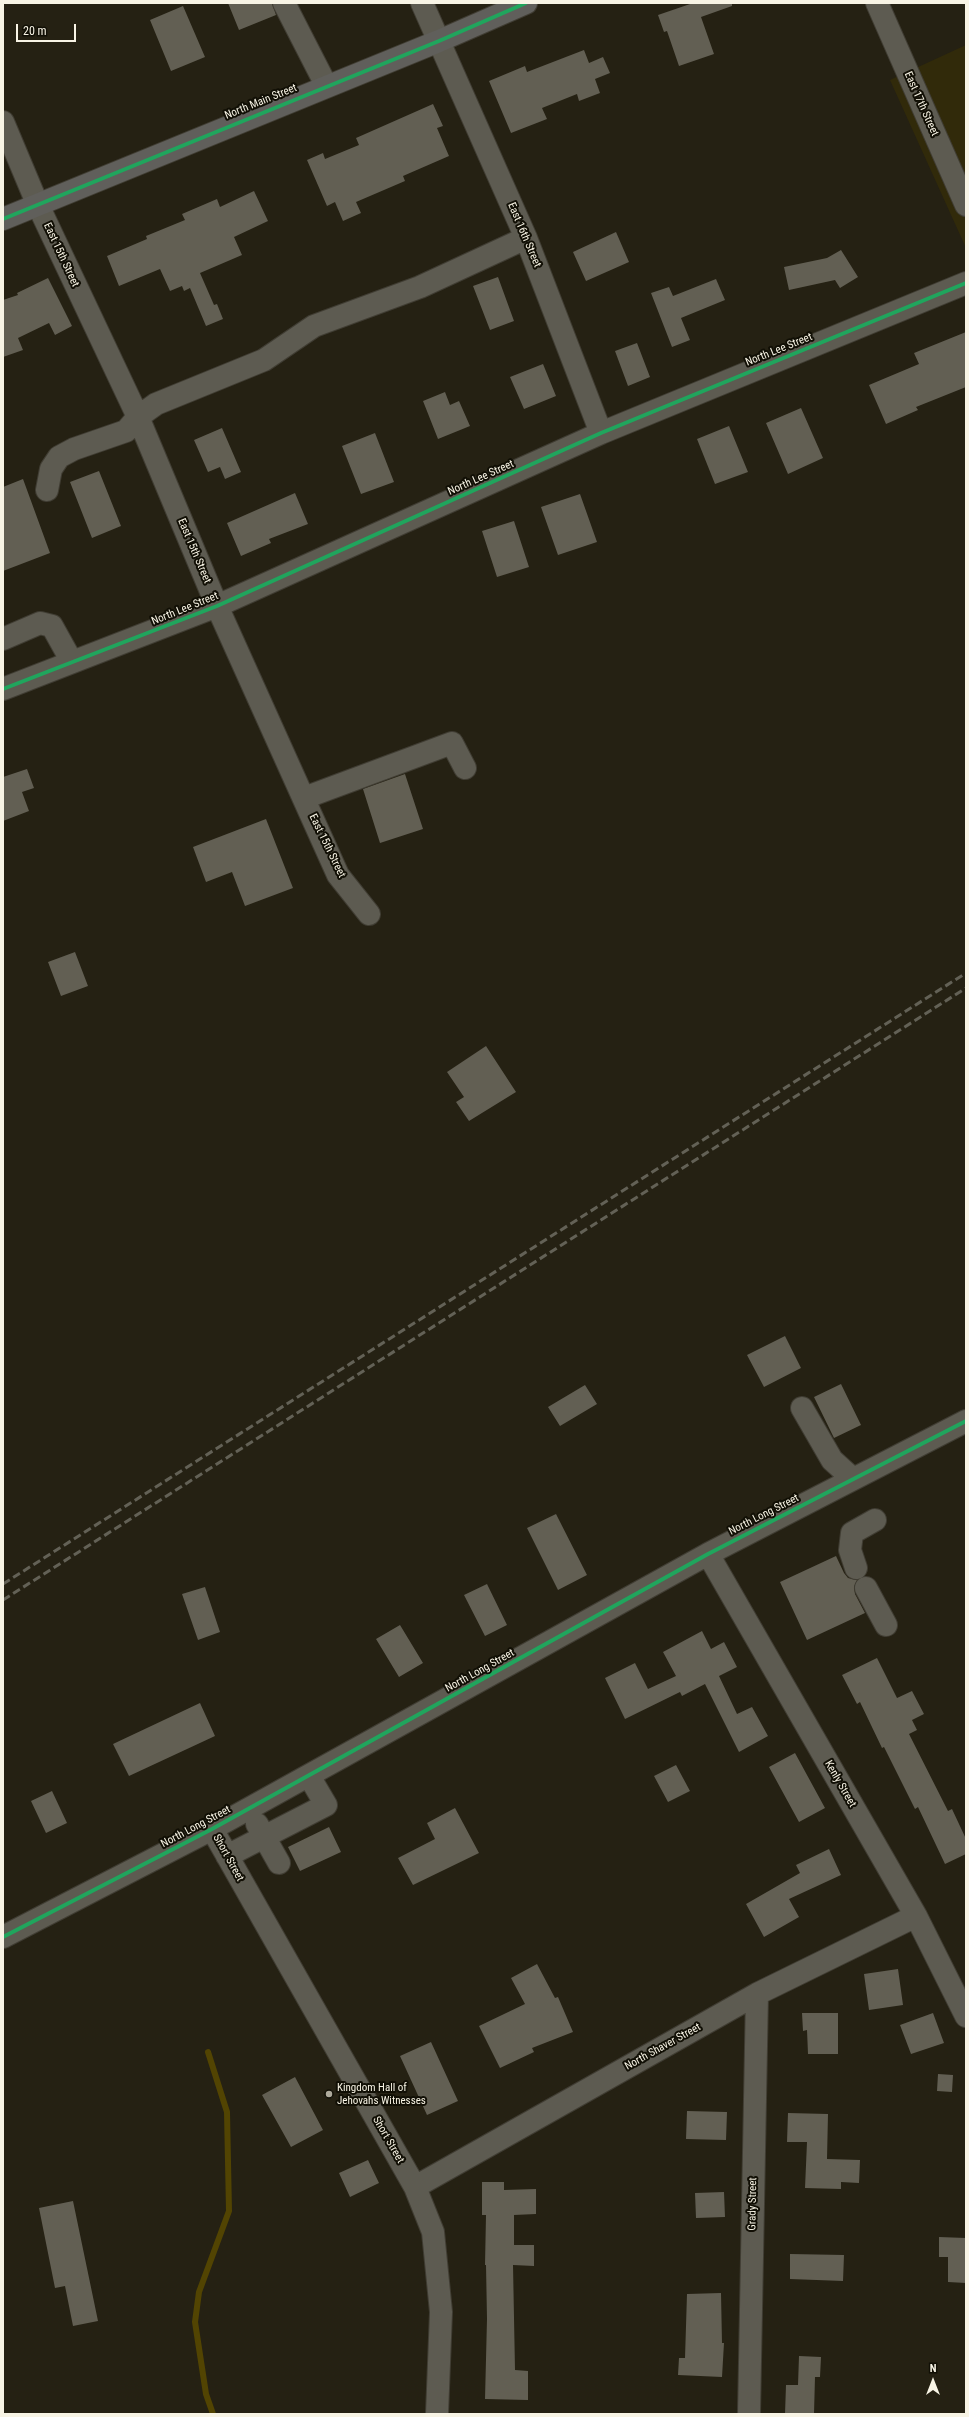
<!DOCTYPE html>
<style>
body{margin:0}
#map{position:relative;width:969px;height:2417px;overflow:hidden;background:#252113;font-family:"Roboto Condensed",sans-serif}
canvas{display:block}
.frame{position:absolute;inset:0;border:4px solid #f8f4e5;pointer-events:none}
.north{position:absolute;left:913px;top:2361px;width:40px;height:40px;-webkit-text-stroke:3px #110f05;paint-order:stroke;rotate:0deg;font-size:11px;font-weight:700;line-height:16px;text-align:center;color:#f8f4e5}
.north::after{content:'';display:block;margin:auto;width:14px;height:18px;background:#f8f4e5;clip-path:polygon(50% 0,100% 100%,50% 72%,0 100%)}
.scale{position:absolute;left:16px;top:24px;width:60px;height:18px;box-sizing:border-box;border:2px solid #f8f4e5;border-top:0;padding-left:5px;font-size:12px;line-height:14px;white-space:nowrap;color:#f8f4e5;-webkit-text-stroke:3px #110f05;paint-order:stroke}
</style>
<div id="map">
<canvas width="969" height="2417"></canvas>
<div class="frame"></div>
<div class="north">N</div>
<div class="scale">20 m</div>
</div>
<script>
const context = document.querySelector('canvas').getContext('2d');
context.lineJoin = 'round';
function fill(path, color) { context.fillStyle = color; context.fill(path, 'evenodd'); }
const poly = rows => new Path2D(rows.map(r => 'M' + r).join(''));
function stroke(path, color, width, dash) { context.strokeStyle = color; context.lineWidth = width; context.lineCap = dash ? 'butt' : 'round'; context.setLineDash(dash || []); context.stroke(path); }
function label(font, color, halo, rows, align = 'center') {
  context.font = font + ' "Roboto Condensed",sans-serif'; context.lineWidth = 4; context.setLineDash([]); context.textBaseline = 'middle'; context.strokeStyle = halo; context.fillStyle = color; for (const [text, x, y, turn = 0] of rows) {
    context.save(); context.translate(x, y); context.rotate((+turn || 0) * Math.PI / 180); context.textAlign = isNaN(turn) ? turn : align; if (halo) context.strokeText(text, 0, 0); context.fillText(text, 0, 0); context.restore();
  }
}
const built = poly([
 [966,45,966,248,890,80]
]);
const stream = poly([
 [208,2052,227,2112,229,2211,199,2292,195,2322,206,2394,213,2414]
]);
const building = poly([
 [228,3,272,3,276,15,239,30],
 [693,3,732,3,732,6,701,17,714,54,679,66,667,31,664,32,658,15],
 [183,6,205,57,171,71,150,20],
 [584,50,589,63,603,57,610,73,595,79,600,93,579,101,577,94,542,108,547,119,511,133,489,81,525,66,527,72],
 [433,104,443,126,437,128,449,156,403,176,405,181,356,202,361,213,343,221,335,202,327,206,307,160,323,153,325,159,359,145,356,138],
 [254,191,268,221,234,237,242,255,200,273,214,305,217,304,223,319,206,326,190,288,184,291,182,286,170,291,160,269,119,286,107,256,147,239,146,236,185,220,182,214,217,199,220,207],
 [616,232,629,262,586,281,573,252],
 [841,250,858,277,840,288,835,280,789,290,784,267,827,258],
 [498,277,514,321,490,330,473,286],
 [48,278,72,326,55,335,49,323,18,338,23,350,3,357,3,300,18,295,17,293],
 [716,279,725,300,681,318,690,340,672,347,651,293,669,287,673,296],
 [966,332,966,387,916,407,918,410,886,424,869,385,919,364,914,353],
 [637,343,650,377,628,386,615,351],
 [543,364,556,396,524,409,510,377],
 [445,392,450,405,459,401,470,426,438,439,423,401],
 [801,408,823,458,788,474,766,423],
 [729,426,748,472,715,484,697,439],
 [222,428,241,472,225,479,220,467,208,472,194,440],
 [375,433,394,482,361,494,342,446],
 [99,471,121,526,92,538,70,482],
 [23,479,50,553,3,571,3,487],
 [295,493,308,524,269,539,271,543,241,556,227,523],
 [580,494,597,542,558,555,541,507],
 [514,521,529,567,497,577,482,531],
 [27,769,34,788,22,792,29,811,3,821,3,777],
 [405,774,423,829,380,843,363,789],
 [266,819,293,888,245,906,232,872,206,882,193,847],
 [75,952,88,986,61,996,48,962],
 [486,1046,516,1092,469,1121,456,1102,464,1097,447,1072],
 [785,1336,801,1368,764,1387,747,1355],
 [841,1384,861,1425,834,1438,814,1397],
 [585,1385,597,1404,560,1426,548,1407],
 [556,1514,587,1575,558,1590,527,1528],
 [836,1556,844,1573,848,1578,857,1580,854,1587,855,1594,865,1613,807,1640,780,1582],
 [487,1584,507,1625,485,1636,464,1595],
 [205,1587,220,1632,198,1640,182,1594],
 [400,1625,423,1663,399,1677,376,1639],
 [702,1631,711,1649,724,1642,737,1667,719,1676,737,1714,752,1707,768,1736,739,1752,705,1684,682,1696,680,1692,625,1719,605,1678,635,1663,648,1689,676,1676,663,1652],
 [877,1658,897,1698,912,1691,924,1714,912,1720,917,1730,909,1734,948,1811,952,1809,966,1839,966,1854,945,1864,918,1807,915,1809,884,1747,882,1748,860,1702,857,1704,842,1675],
 [200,1703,215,1736,129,1776,113,1744],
 [795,1753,825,1808,799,1822,769,1767],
 [676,1765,690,1791,668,1802,654,1776],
 [52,1791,67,1823,46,1833,31,1801],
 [455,1808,479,1853,413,1885,398,1858,435,1839,427,1823],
 [329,1827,341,1852,300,1871,288,1847],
 [829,1849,841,1875,789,1899,799,1917,764,1937,746,1904,800,1873,796,1865],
 [537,1964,555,1998,558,1997,573,2032,532,2048,534,2052,500,2068,479,2026,525,2004,511,1978],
 [898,1969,903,2005,869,2010,864,1974],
 [802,2013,838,2013,838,2054,808,2054,807,2030,803,2031],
 [933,2013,944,2043,911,2054,900,2025],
 [431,2042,458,2101,427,2115,400,2056],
 [938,2074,953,2075,952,2092,937,2091],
 [295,2077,323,2130,291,2147,262,2095],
 [687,2111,727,2112,726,2140,686,2139],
 [788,2113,828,2114,827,2159,860,2160,859,2183,841,2182,841,2189,805,2188,807,2142,787,2142],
 [368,2160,379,2183,350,2197,339,2173],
 [482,2182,504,2182,504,2190,536,2189,536,2214,514,2215,514,2245,534,2245,534,2266,513,2265,515,2370,528,2371,528,2400,485,2399,487,2319,486,2265,485,2265,486,2215,482,2215],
 [724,2192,725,2217,696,2218,695,2193],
 [73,2201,98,2321,73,2326,65,2286,55,2288,39,2208],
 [939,2237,966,2238,966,2283,948,2282,948,2257,939,2257],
 [790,2254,844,2255,843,2281,790,2279],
 [721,2293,722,2343,724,2343,722,2377,678,2375,679,2358,685,2358,687,2294],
 [799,2356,821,2357,820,2377,815,2377,814,2414,785,2414,786,2385,798,2385]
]);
const minor = poly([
 [284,3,326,85],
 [422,3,526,238,601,433],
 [877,3,966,205],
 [3,122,37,203,138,417,217,606,338,875,369,914],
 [47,490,51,469,59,457,74,449,126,431,138,417,156,404,264,360,314,326,420,287,526,238],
 [3,639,40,623,52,626,72,662],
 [3,689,217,606,601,433,966,283],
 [304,798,452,743,465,768],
 [802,1408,832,1460,853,1479],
 [708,1554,916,1916,966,2016],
 [856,1568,850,1550,852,1533,875,1520],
 [866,1588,886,1625],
 [257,1824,279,1863],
 [212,1829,415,2187,433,2232,441,2312,437,2414],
 [227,1856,326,1805,309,1776],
 [3,1937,212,1829,708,1554,966,1421],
 [415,2187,757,1994,916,1916],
 [749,2414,757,1994]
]);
const major = poly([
 [3,219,439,41,526,3]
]);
const rail = poly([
 [3,1584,966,973],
 [3,1600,966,988]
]);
const cycleway = poly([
 [3,219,439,41,526,3],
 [3,689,217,606,601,433,966,283],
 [3,1937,212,1829,708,1554,966,1421]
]);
const markers = [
 [329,2094,4,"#aeaa9c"]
];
const streetNames = [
 ["North Main Street",261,102,-22],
 ["East 17th Street",921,104,66],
 ["East 16th Street",524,235,67],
 ["East 15th Street",61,255,65],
 ["North Lee Street",779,350,-22],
 ["North Lee Street",481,478,-24],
 ["East 15th Street",194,551,67],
 ["North Lee Street",185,609,-22],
 ["East 15th Street",327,846,64],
 ["North Long Street",764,1515,-27],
 ["North Long Street",480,1671,-29],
 ["Kenly Street",840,1784,60],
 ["North Long Street",196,1827,-28],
 ["Short Street",228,1858,61],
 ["North Shaver Street",663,2047,-29],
 ["Short Street",388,2140,60],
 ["Grady Street",753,2204,-89]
];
const poiNames = [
 ["Kingdom Hall of",337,2088],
 ["Jehovahs Witnesses",337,2101]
];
fill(built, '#312a0a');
stroke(stream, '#524402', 6);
fill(building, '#625f53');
stroke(minor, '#403d33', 24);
stroke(major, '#403d33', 24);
stroke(minor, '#5d5b51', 22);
stroke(major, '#605f5b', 22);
stroke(rail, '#636156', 3, [8, 4]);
stroke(cycleway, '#20a55d', 4);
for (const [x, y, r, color] of markers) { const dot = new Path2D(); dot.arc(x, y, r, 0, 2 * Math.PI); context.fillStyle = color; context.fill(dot); stroke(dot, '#110f05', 1.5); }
label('11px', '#f8f4e5', '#110f05', streetNames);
label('11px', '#f8f4e5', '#110f05', poiNames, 'left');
</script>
